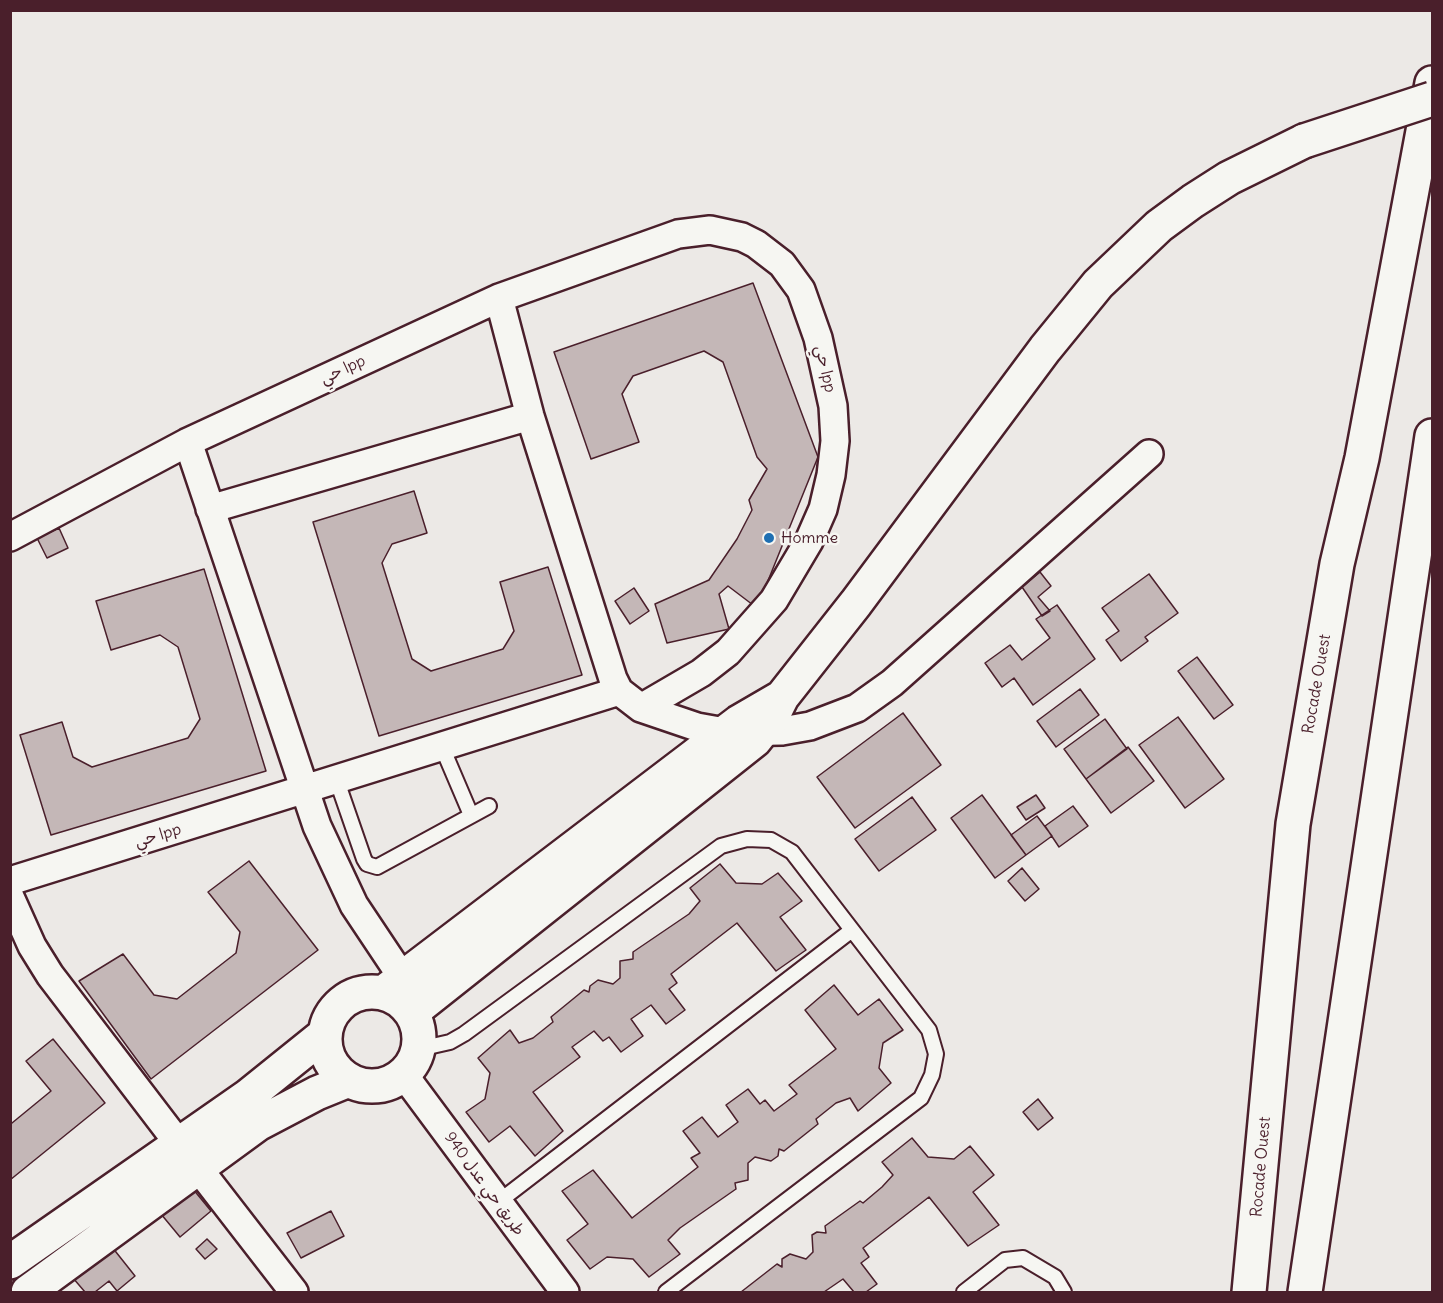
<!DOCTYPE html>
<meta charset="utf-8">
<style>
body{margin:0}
#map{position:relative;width:1443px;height:1303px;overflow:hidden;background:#ece9e6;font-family:Delius,sans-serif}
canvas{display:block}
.frame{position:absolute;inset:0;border:12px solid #4a1f2b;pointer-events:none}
</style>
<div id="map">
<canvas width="1443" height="1303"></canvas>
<div class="frame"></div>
</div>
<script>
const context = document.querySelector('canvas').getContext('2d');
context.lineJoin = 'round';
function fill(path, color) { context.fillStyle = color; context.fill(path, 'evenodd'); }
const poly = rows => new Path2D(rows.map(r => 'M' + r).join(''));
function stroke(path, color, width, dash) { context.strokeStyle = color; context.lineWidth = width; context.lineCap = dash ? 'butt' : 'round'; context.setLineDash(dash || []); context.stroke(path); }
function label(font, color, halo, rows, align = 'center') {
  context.font = font + ' Delius,"Playpen Sans Arabic",sans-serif'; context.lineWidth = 5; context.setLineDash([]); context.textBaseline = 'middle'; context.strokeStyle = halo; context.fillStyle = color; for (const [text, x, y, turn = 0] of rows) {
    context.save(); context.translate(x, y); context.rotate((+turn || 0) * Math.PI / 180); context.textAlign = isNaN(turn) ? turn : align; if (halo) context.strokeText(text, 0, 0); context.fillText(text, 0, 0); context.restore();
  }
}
const building = poly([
 [753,283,818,457,757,608,728,586,719,594,729,629,667,643,655,604,709,580,737,539,752,510,749,500,767,469,757,457,723,362,704,351,633,376,622,394,639,442,591,459,554,352,753,283],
 [414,491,427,533,392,544,382,563,412,659,431,671,503,649,514,631,500,582,548,567,582,675,379,736,313,522,414,491],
 [59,528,68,548,47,558,37,538,59,528],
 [204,569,266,771,51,835,20,735,62,722,73,757,92,767,188,738,200,719,178,647,160,635,111,650,96,601,204,569],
 [1040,572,1051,586,1038,597,1050,611,1042,616,1022,587,1040,572],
 [1149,574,1178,613,1145,637,1148,641,1121,661,1106,640,1119,631,1102,608,1149,574],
 [634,588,649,611,630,624,615,601,634,588],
 [1057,605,1095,659,1033,705,1014,678,1002,687,985,663,1010,645,1022,660,1050,638,1036,619,1057,605],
 [1197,657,1233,705,1214,719,1178,671,1197,657],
 [1080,689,1099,715,1056,747,1037,721,1080,689],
 [903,713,941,765,855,828,817,777,903,713],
 [1178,717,1224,779,1185,808,1139,745,1178,717],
 [1105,719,1127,749,1086,779,1064,749,1105,719],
 [1128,747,1154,781,1111,813,1086,779,1128,747],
 [982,795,1026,855,995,878,951,818,982,795],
 [1036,795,1045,808,1026,820,1017,807,1036,795],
 [912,797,936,830,879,871,855,839,912,797],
 [1073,806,1088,826,1059,847,1045,826,1073,806],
 [1037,816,1052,836,1026,855,1011,835,1037,816],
 [249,861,318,950,151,1079,79,981,123,954,154,995,177,999,236,953,240,932,208,892,249,861],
 [720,864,736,883,762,884,778,873,802,901,780,917,806,950,776,971,737,923,671,974,677,983,669,989,685,1010,666,1024,651,1005,631,1019,643,1036,621,1052,609,1037,603,1041,594,1031,572,1047,580,1057,533,1092,563,1131,535,1156,510,1126,489,1142,466,1112,485,1099,490,1073,478,1058,510,1030,519,1043,533,1038,553,1022,551,1017,584,990,589,992,590,986,598,980,613,984,620,978,620,961,633,959,633,952,689,914,700,901,690,888,720,864],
 [1022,868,1039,889,1025,901,1008,881,1022,868],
 [834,985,858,1015,879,999,903,1030,883,1043,879,1068,891,1083,858,1111,850,1098,836,1103,816,1119,818,1124,784,1151,779,1149,778,1156,771,1161,755,1157,748,1163,748,1180,735,1183,736,1189,680,1228,668,1240,680,1254,649,1277,633,1259,607,1257,590,1269,567,1240,588,1224,562,1191,593,1170,632,1218,698,1167,691,1158,700,1153,683,1131,702,1117,718,1137,738,1122,726,1105,748,1089,760,1104,765,1100,774,1111,797,1094,789,1085,836,1049,805,1010,834,985],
 [53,1039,105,1103,10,1180,10,1121,12,1123,51,1091,26,1061,53,1039],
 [1038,1099,1053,1118,1038,1130,1023,1112,1038,1099],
 [912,1138,928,1157,954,1159,970,1146,994,1175,973,1192,999,1225,968,1246,929,1197,863,1248,869,1257,861,1263,877,1284,866,1292,854,1292,843,1279,824,1292,741,1292,777,1264,782,1267,782,1259,790,1254,806,1259,813,1252,812,1235,817,1232,826,1233,825,1226,860,1201,863,1203,882,1187,893,1175,882,1162,912,1138],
 [193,1189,211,1211,180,1237,161,1214,193,1189],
 [331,1211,344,1236,301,1258,287,1233,331,1211],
 [207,1239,217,1249,205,1259,196,1249,207,1239],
 [112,1247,135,1276,117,1291,109,1281,95,1292,85,1292,73,1278,112,1247]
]);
const lane = poly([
 [442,747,471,815],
 [337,781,364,859,367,864,377,867,489,806],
 [419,1049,450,1042,464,1034,721,846,747,839,771,840,792,852,929,1030,936,1054,932,1075,921,1098,666,1292],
 [497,1203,852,930],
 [964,1292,1005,1260,1023,1258,1055,1277,1064,1292]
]);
const street = poly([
 [499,298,530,416,613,679,619,691,641,708,697,727,725,732,782,731,810,726,857,708,892,683,1149,454],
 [188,442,317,826,354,905,402,977],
 [210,509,530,416],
 [10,537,188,442,499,298,678,234,710,230,742,237,756,244,782,264,801,290,818,338,833,406,835,441,831,475,823,509,809,541,774,600,728,652,701,673,641,708],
 [10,881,619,691],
 [10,897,32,946,50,975,179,1144],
 [404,1075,565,1292],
 [198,1168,294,1292]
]);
const secondary = poly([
 '325 1039a47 47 0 1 1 94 0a47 47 0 1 1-94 0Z',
 [383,993,739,722,782,697],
 [412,1012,755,740,770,721,782,697,856,603,1045,349,1098,284,1159,226,1193,201,1229,178,1304,141],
 [10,1262,248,1096,325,1034],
 [28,1292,258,1124,317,1093,349,1080]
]);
const highway = poly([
 [1249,1292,1293,824,1337,564,1362,458,1432,83],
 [1305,1292,1432,436]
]);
const secondaryBridge = poly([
 [1304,141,1432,99]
]);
const markers = [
 [769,538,6,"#1f6fb2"]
];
const streetNames = [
 ["حي lpp",825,369,77],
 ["حي lpp",343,370,-25],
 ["Rocade Ouest",1317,684,-80],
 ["حي lpp",158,836,-17],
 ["Rocade Ouest",1261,1167,-85],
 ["طريق حي عدل 940",484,1184,54]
];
const poiNames = [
 ["Homme",781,538]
];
fill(building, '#c4b7b7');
stroke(building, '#4a1f2b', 1.5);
stroke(lane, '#4a1f2b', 18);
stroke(street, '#4a1f2b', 32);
stroke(secondary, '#4a1f2b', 38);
stroke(highway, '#4a1f2b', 38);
stroke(lane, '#f6f6f2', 14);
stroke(street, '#f6f6f2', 27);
stroke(secondary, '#f6f6f2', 33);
stroke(highway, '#f6f6f2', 33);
stroke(secondaryBridge, '#4a1f2b', 38, []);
stroke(secondaryBridge, '#f6f6f2', 33);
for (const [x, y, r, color] of markers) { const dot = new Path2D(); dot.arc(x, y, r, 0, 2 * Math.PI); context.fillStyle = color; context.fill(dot); stroke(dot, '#f6f6f2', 2); }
label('16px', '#4a1f2b', '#f6f6f2', streetNames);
label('16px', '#4a1f2b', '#f6f6f2', poiNames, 'left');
</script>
